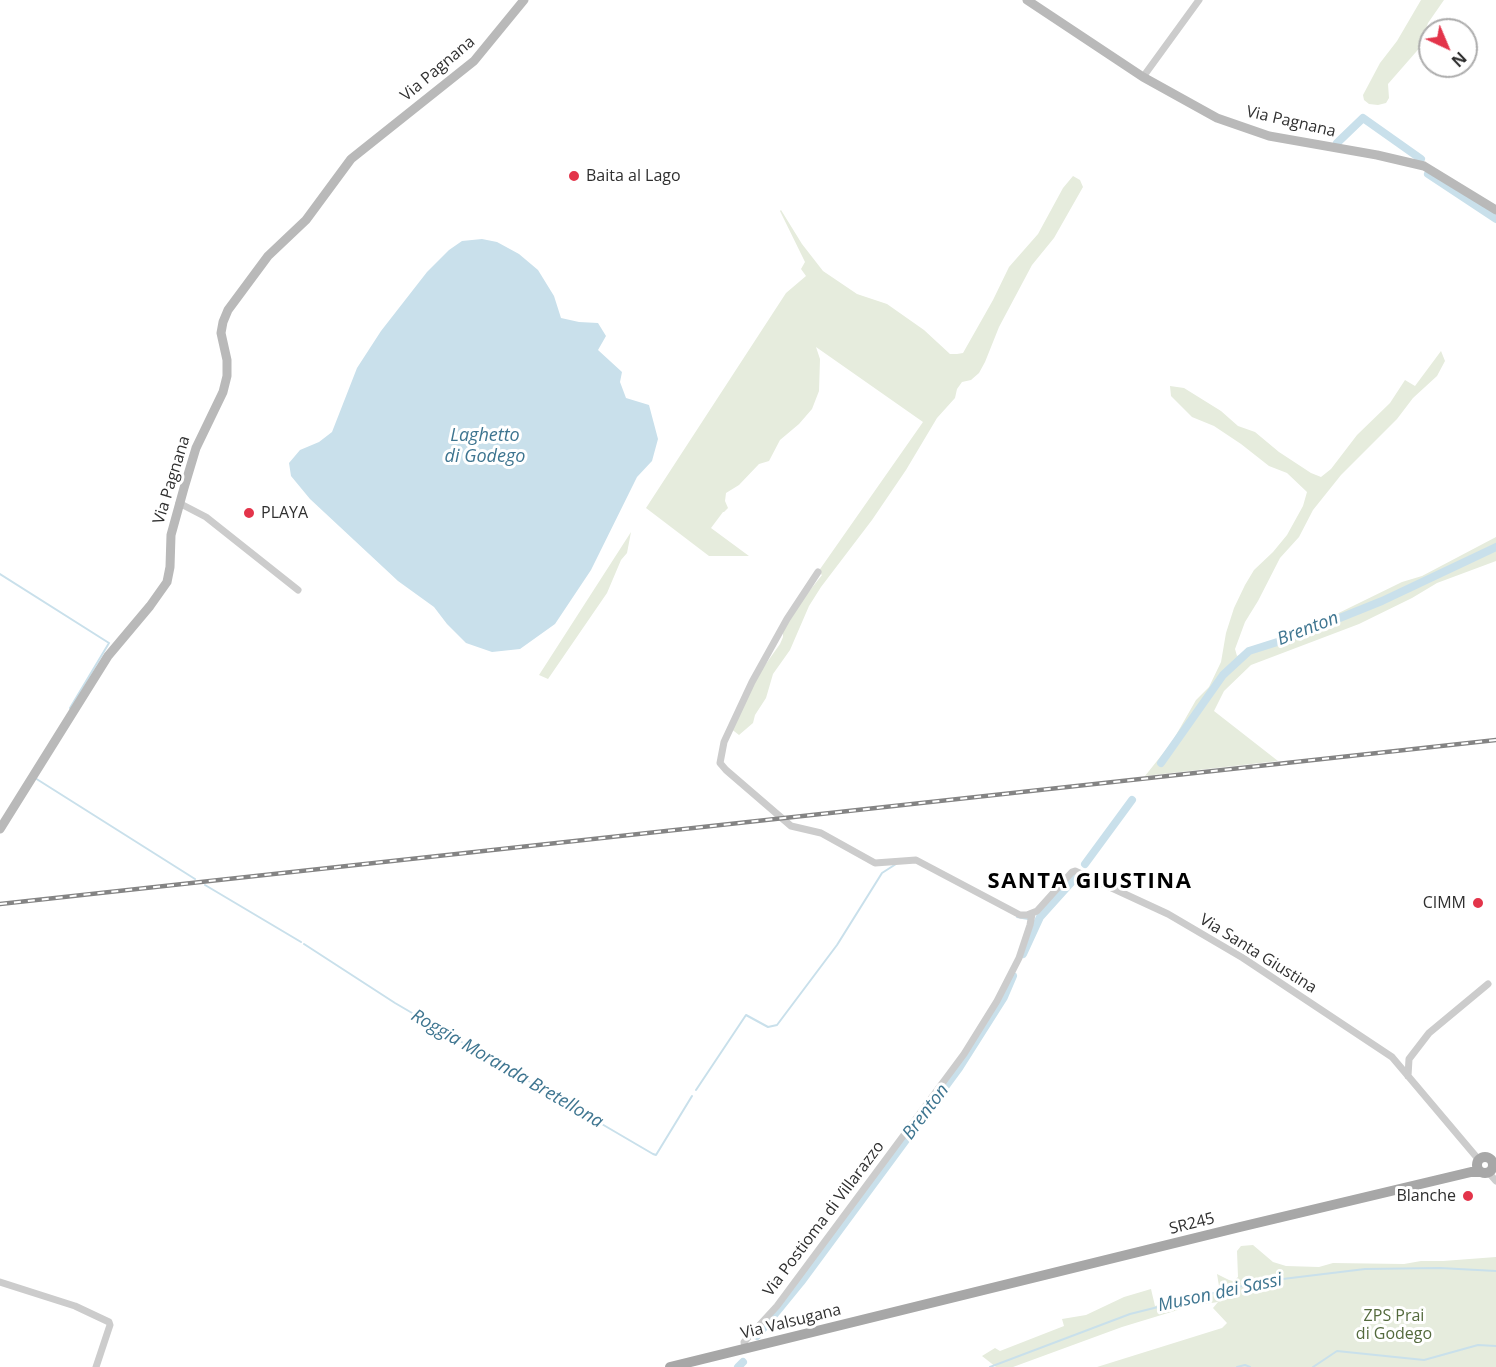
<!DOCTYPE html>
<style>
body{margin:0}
#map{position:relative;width:1496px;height:1367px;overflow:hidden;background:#fff;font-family:"Open Sans",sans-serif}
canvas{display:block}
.north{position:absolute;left:1418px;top:18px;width:60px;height:60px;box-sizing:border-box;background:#fff;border:2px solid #acacac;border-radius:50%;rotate:136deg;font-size:16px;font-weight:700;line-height:24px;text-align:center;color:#2f2f2f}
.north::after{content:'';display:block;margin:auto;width:21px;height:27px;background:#e3344a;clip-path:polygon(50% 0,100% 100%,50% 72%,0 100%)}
</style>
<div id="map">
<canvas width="1496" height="1367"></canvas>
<div class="north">N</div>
</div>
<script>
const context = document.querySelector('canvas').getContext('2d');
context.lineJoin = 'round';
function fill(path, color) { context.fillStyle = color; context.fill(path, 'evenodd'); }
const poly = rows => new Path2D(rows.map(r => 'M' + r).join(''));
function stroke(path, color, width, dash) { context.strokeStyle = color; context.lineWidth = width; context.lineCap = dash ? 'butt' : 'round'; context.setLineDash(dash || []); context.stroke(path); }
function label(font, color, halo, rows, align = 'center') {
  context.font = font + ' "Open Sans",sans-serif'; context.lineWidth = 6; context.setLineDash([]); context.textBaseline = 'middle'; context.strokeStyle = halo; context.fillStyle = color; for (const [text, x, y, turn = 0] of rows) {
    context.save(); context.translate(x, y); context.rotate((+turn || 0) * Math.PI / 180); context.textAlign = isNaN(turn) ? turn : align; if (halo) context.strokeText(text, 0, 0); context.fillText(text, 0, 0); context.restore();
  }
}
const green = poly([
 [1421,0,1444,0,1428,23,1424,35,1423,44,1388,84,1389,98,1386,103,1378,105,1369,104,1364,100,1363,95,1380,63,1397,41],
 [1073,176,1080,180,1083,187,1054,238,1032,265,999,327,985,362,979,373,971,380,962,382,957,389,955,398,937,418,906,470,872,520,821,587,809,606,790,650,773,674,766,698,755,715,753,723,739,735,730,728,758,675,780,644,783,637,783,624,822,575,818,572,923,422,816,347,820,359,819,391,812,409,799,424,780,440,769,461,759,464,739,485,726,493,725,501,728,508,724,512,723,512,711,528,749,556,709,556,646,508,786,293,806,276,801,269,805,262,780,211,781,210,802,244,823,271,857,294,887,304,924,330,950,354,957,354,963,353,993,300,1009,267,1038,234,1063,188],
 [1441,351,1445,361,1437,376,1413,398,1397,419,1341,475,1313,510,1299,537,1280,558,1258,601,1245,622,1235,649,1237,656,1310,627,1402,582,1422,576,1496,537,1496,561,1437,583,1412,598,1359,624,1251,665,1224,691,1214,711,1278,761,1145,776,1172,742,1196,700,1209,687,1221,662,1226,633,1234,608,1245,585,1254,570,1273,552,1287,535,1303,506,1307,492,1287,473,1269,466,1241,444,1214,426,1192,417,1171,396,1170,386,1184,388,1221,411,1238,426,1255,432,1279,452,1311,473,1321,477,1331,469,1357,435,1390,403,1405,380,1415,386],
 [631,532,627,553,621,560,607,593,548,679,539,675],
 [1253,1245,1273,1262,1286,1266,1319,1267,1333,1263,1404,1264,1421,1261,1443,1261,1496,1257,1496,1367,1097,1367,1222,1328,1227,1323,1213,1308,1218,1302,1191,1306,1122,1327,1013,1367,996,1367,982,1356,995,1348,1000,1351,1064,1326,1062,1319,1086,1315,1124,1297,1151,1289,1155,1306,1188,1296,1220,1292,1217,1274,1229,1280,1233,1281,1238,1277,1237,1251,1241,1246]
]);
const water = poly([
 [482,239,497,242,519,254,538,270,554,296,561,318,579,322,598,323,606,336,598,350,622,372,620,382,626,398,649,405,658,439,652,461,637,477,591,570,555,624,520,649,492,652,466,643,447,624,434,607,398,581,310,499,291,476,289,463,300,450,319,442,332,432,357,368,381,331,427,272,449,250,462,241]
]);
const stream = poly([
 [0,574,109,643,70,708],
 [35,778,195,879],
 [205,885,301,942],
 [1017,917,1028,919],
 [304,944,395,1003,653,1154,656,1155,692,1096],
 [696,1090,746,1015,768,1027,777,1025,837,945,882,873,896,864],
 [990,1367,1130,1314,1258,1282,1365,1269,1440,1268,1496,1271],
 [1237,1367,1245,1365,1250,1367],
 [1313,1367,1337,1351,1424,1360,1478,1345,1496,1346]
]);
const canal = poly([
 [1337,143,1363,118,1421,159],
 [1428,174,1496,219],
 [1161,763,1223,675,1249,651,1290,638,1382,601,1496,547],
 [1085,864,1132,800],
 [1023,954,1040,917,1076,877],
 [757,1336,801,1282,959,1068,1004,997,1013,976],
 [738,1367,743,1362]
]);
const street = poly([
 [1143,77,1199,0],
 [179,503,206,517,298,590],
 [818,572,787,619,752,682,724,742,720,763,726,770,791,826,821,833,875,863,916,860,1020,915,1027,915,1037,911,1072,872,1075,871,1168,914,1243,958,1392,1057,1479,1160],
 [1408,1076,1409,1059,1429,1033,1488,984],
 [1488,1172,1496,1181],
 [0,1282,75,1306,109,1322,110,1325,96,1367],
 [745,1349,744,1342,777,1306,964,1054,997,1001,1019,958,1030,925,1032,914]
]);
const secondary = poly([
 [1027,0,1143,77,1217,118,1269,136,1377,155,1424,166,1496,210],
 [0,829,108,656,150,606,167,582,170,567,171,535,184,488,196,448,223,392,227,376,227,360,221,333,223,322,228,310,268,256,306,220,351,159,474,61,524,0]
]);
const primary = poly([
 '1477 1165a8 8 0 1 1 16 0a8 8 0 1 1-16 0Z',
 [670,1367,1240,1227,1471,1172,1481,1172]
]);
const rail = poly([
 [0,904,1496,740]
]);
const markers = [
 [574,176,6,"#e3344a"],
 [249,513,6,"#e3344a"],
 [1478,903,6,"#e3344a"],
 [1468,1196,6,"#e3344a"]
];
const streetNames = [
 ["Via Pagnana",438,69,-40],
 ["Via Pagnana",1291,122,13],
 ["Via Pagnana",172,480,-73],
 ["Via Santa Giustina",1258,954,32],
 ["Via Postioma di Villarazzo",824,1219,-53],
 ["SR245",1192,1224,-14],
 ["Via Valsugana",791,1322,-14]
];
const poiNames = [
 ["Baita al Lago",586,176],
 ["PLAYA",261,513],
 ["CIMM",1466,903,"right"],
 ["Blanche",1456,1196,"right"]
];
const parkNames = [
 ["ZPS Prai",1394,1316],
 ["di Godego",1394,1334]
];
const waterNames = [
 ["Laghetto",485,436],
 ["di Godego",485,457],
 ["Brenton",1308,629,-21],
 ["Roggia Moranda Bretellona",507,1069,30],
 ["Brenton",926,1112,-53],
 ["Muson dei Sassi",1220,1293,-12]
];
const districtNames = [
 ["SANTA GIUSTINA",1090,882]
];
fill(green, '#e6ecdd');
fill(water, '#c9e0eb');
stroke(stream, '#c9e0eb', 2);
stroke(canal, '#c9e0eb', 8);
stroke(street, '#ccc', 7);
stroke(secondary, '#b9b9b9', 9);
stroke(primary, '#a7a7a7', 10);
stroke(rail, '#848484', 4.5);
stroke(rail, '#fff', 2, [7]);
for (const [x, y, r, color] of markers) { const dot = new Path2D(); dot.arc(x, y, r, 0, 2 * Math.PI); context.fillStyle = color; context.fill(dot); stroke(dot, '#fff', 2); }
label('16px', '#2f2f2f', '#fff', streetNames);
label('16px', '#2f2f2f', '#fff', poiNames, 'left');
label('16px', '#546a3d', '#fff', parkNames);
label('italic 18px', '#3e7590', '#fff', waterNames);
context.letterSpacing = '1.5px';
label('bold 22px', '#000', '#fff', districtNames);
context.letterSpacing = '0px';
</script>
